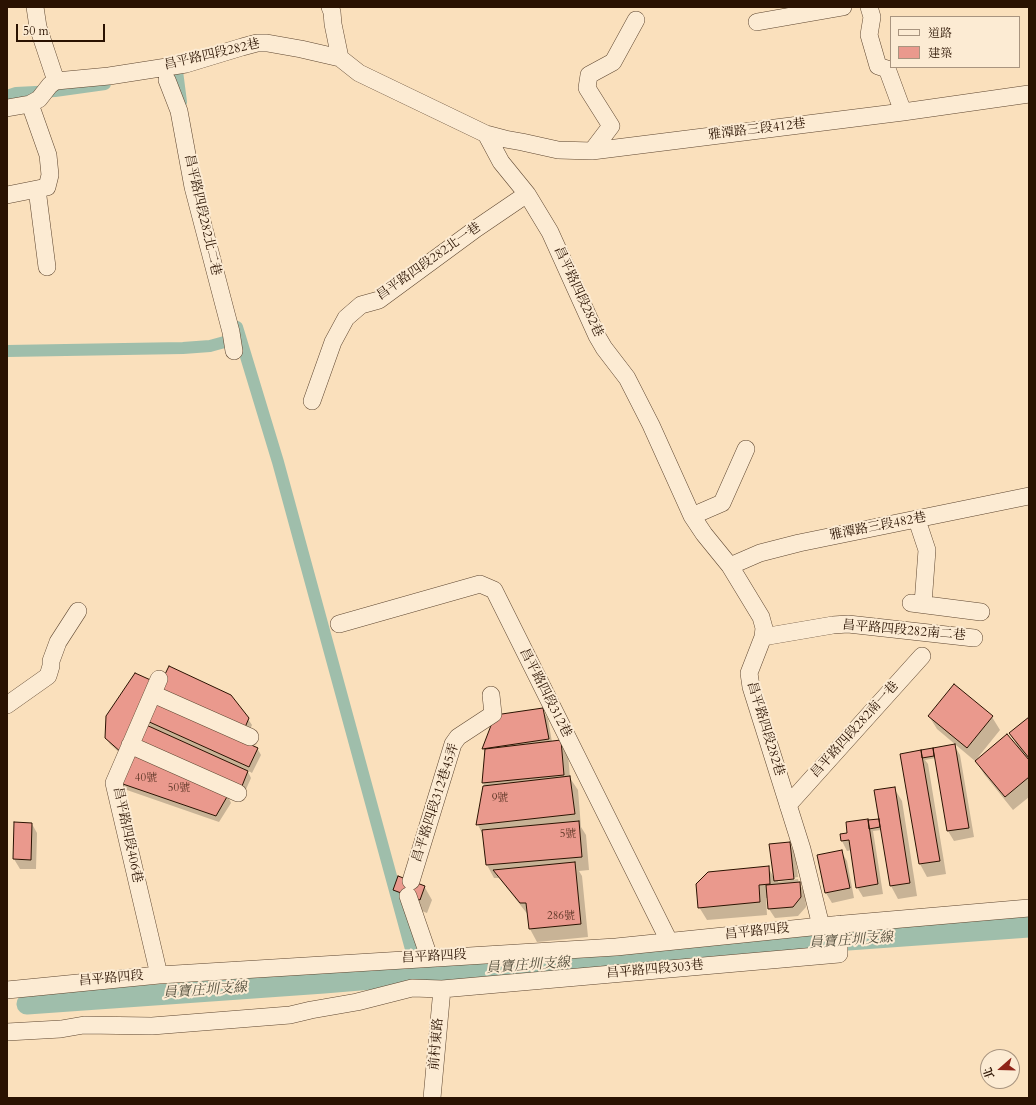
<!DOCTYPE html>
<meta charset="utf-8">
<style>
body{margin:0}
#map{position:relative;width:1036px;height:1105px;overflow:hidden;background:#fae0bc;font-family:Cardo,"Noto Serif TC",serif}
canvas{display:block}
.frame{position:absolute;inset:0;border:8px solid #2a1201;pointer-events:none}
.legend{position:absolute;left:890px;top:16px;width:130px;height:52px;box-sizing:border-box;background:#fcebd3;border:1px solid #a8947f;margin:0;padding:5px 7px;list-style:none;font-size:12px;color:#2a1201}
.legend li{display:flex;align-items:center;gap:8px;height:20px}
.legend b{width:20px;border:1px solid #a8947f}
.north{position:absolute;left:980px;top:1049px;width:40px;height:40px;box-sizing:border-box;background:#fcebd3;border:1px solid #a8947f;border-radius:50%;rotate:250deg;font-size:11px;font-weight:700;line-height:16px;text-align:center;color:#2a1201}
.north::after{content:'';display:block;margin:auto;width:14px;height:18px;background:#8f2418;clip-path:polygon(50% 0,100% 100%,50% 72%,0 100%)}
.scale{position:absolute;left:16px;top:24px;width:89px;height:18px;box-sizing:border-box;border:2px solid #2a1201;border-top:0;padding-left:5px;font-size:12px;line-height:14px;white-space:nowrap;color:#2a1201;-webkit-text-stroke:3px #fcebd3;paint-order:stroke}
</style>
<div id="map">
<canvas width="1036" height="1105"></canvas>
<div class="frame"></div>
<ul class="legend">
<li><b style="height:5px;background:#fcebd3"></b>道路</li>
<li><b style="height:11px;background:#ea998d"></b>建築</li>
</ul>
<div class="north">北</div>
<div class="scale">50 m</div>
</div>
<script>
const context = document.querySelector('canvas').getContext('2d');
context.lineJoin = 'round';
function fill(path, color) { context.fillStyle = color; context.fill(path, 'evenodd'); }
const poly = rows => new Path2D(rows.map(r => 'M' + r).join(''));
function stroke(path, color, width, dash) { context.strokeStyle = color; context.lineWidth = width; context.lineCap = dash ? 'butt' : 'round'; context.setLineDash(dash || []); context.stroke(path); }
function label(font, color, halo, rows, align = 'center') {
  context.font = font + ' Cardo,"Noto Serif TC",serif'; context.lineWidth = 4; context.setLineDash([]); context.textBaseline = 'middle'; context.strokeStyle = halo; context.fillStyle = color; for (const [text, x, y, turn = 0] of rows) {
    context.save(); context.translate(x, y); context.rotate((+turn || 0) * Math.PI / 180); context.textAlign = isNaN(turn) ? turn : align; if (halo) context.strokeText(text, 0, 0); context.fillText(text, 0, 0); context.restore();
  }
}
const shadow = poly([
 [169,668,230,696,248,719,252,725,246,738,161,699,157,691,152,701,257,748,261,755,252,773,247,770,251,778,243,796,140,750,137,743,145,725,151,728,146,720,151,708,149,707,125,758,110,744,106,738,107,717,135,675,154,682,159,690],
 [954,685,992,717,1000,730,975,761,937,729,929,716],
 [542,709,548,719,552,742,561,741,568,754,570,778,578,790,581,827,586,835,589,870,579,871,582,876,588,937,537,942,530,929,529,916,499,878,494,878,487,865,484,837,478,825,483,787,485,787,483,783,486,754,483,749],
 [1029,718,1029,797,1013,810,984,774,976,761,1018,747,1010,734],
 [954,745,960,755,974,837,954,841,948,831,936,758,925,760,928,764,946,874,927,877,920,864,901,754],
 [121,782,228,796,231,803,219,822,124,789],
 [894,788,902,801,917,896,898,899,891,886,881,830,873,831,883,894,863,897,857,887,852,850,847,851,842,841,848,834,868,821,880,820],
 [15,823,32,824,37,833,36,869,20,869,14,859],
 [789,843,795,853,798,877,778,880,778,882,798,879,799,883,805,893,806,907,798,916,775,918,769,909,768,898,766,898,767,915,707,920,699,907,768,867,774,878],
 [841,851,847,861,854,898,832,903,826,893,818,856],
 [424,886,432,900,427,913,401,903,394,890]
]);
const canal = poly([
 [164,74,177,71,181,102],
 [7,96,16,93,55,91,105,84],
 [237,327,278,462,418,975],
 [7,351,183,348,210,346,239,338]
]);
const river = poly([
 [27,1004,324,983,806,943,1029,927]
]);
const building = poly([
 [169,666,231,695,249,718,243,732,156,693,169,666],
 [135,673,155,682,122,753,105,738,106,716,135,673],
 [954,684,993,716,967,748,928,716,954,684],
 [153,700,258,748,249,767,145,720,153,700],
 [543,708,549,739,482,749,495,715,543,708],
 [1029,717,1029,758,1009,733,1029,717],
 [144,724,248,771,240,791,135,743,144,724],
 [1007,734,1029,760,1029,777,1005,797,975,761,1007,734],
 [561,740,564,775,482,783,485,749,561,740],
 [955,744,969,828,947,831,933,748,955,744],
 [933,748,934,756,922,758,921,750,933,748],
 [921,750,940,861,919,864,900,754,921,750],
 [132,752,228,795,216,816,120,783,132,752],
 [570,776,575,814,476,825,483,786,570,776],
 [895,787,910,883,890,886,874,790,895,787],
 [868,819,878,884,856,888,849,840,841,841,840,834,847,833,846,822,868,819],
 [879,819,880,827,869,829,868,820,879,819],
 [579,821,582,857,486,865,482,830,579,821],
 [14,822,32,823,31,860,13,859,14,822],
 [790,842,794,879,774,881,769,844,790,842],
 [842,850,850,888,825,893,817,855,842,850],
 [575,862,581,924,529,929,526,903,520,903,493,870,575,862],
 [769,866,770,884,759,885,760,902,698,908,696,884,708,872,769,866],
 [398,876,425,886,420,900,393,890,398,876],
 [800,882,801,897,793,907,768,909,766,885,800,882]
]);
const minor = poly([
 [35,7,38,27,56,81],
 [330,7,332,12,333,24,340,58],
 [869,7,872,17,869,35,878,66,887,69,889,74,903,112],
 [757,22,843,7],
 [167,80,179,111,193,187,231,332,234,351],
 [30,104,48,155,50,175,47,187,37,189,47,267],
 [7,108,30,104,39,99,50,85,56,81,109,76,186,64,242,47,257,43,267,43,301,49,340,58,359,73,486,134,501,162,527,194,550,232,597,336,604,348,627,378,651,425,692,516,704,534,730,566,761,617,764,628,763,637,749,673,751,687,802,849,821,926],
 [486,134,505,139,522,142,558,150,592,151,903,112,1029,94],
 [592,151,611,126,587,88,589,75,613,62,636,20],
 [7,195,37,189],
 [312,401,333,342,346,318,361,305,379,300,477,228,527,194],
 [692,516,722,503,746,449],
 [917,520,927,550,923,604],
 [730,566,760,553,799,543,1029,496],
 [911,603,981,612],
 [339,624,480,584,494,590,669,941],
 [763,637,833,625,848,624,974,638],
 [159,679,114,783,159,975],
 [153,694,250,737],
 [7,705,48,676,51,666,51,661,58,642,78,611],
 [130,745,238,793],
 [788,805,922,656],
 [411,881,453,744,458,737,493,714,491,695],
 [408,896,429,957],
 [7,990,159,975,616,947,821,926,1029,908],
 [7,1032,61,1029,84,1025,152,1026,290,1015,311,1010,357,1002,412,988,442,989,839,954,839,924],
 [432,1098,442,989]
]);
const numberNames = [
 ["40號",146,778],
 ["50號",179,788],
 ["9號",500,798],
 ["5號",568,834],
 ["286號",561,916]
];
const streetNames = [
 ["昌平路四段282巷",212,55,-13],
 ["雅潭路三段412巷",757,130,-7],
 ["昌平路四段282北二巷",202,215,77],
 ["昌平路四段282北一巷",429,262,-35],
 ["昌平路四段282巷",578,292,65],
 ["雅潭路三段482巷",878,527,-11],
 ["昌平路四段282南二巷",904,631,5],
 ["昌平路四段312巷",545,693,63],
 ["昌平路四段282巷",765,729,73],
 ["昌平路四段282南一巷",855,730,-48],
 ["昌平路四段312巷45弄",436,803,-72],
 ["昌平路四段406巷",127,835,78],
 ["昌平路四段",757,932,-6],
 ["昌平路四段",434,957,-3],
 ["昌平路四段303巷",655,970,-5],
 ["昌平路四段",111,979,-5],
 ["前村東路",437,1044,-85]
];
const waterNames = [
 ["員寶庄圳支線",851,941,-4],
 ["員寶庄圳支線",528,966,-4],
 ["員寶庄圳支線",205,991,-4]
];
fill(shadow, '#0003');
stroke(canal, '#9fbeab', 12);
stroke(river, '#9fbeab', 21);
fill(building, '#ea998d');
stroke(building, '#2a1201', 1);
stroke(minor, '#5e4630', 18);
stroke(minor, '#fcebd3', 17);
label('11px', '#5a3424', null, numberNames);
label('13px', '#2a1201', '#fcebd3', streetNames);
label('italic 14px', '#534e3c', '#fcebd3', waterNames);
</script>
